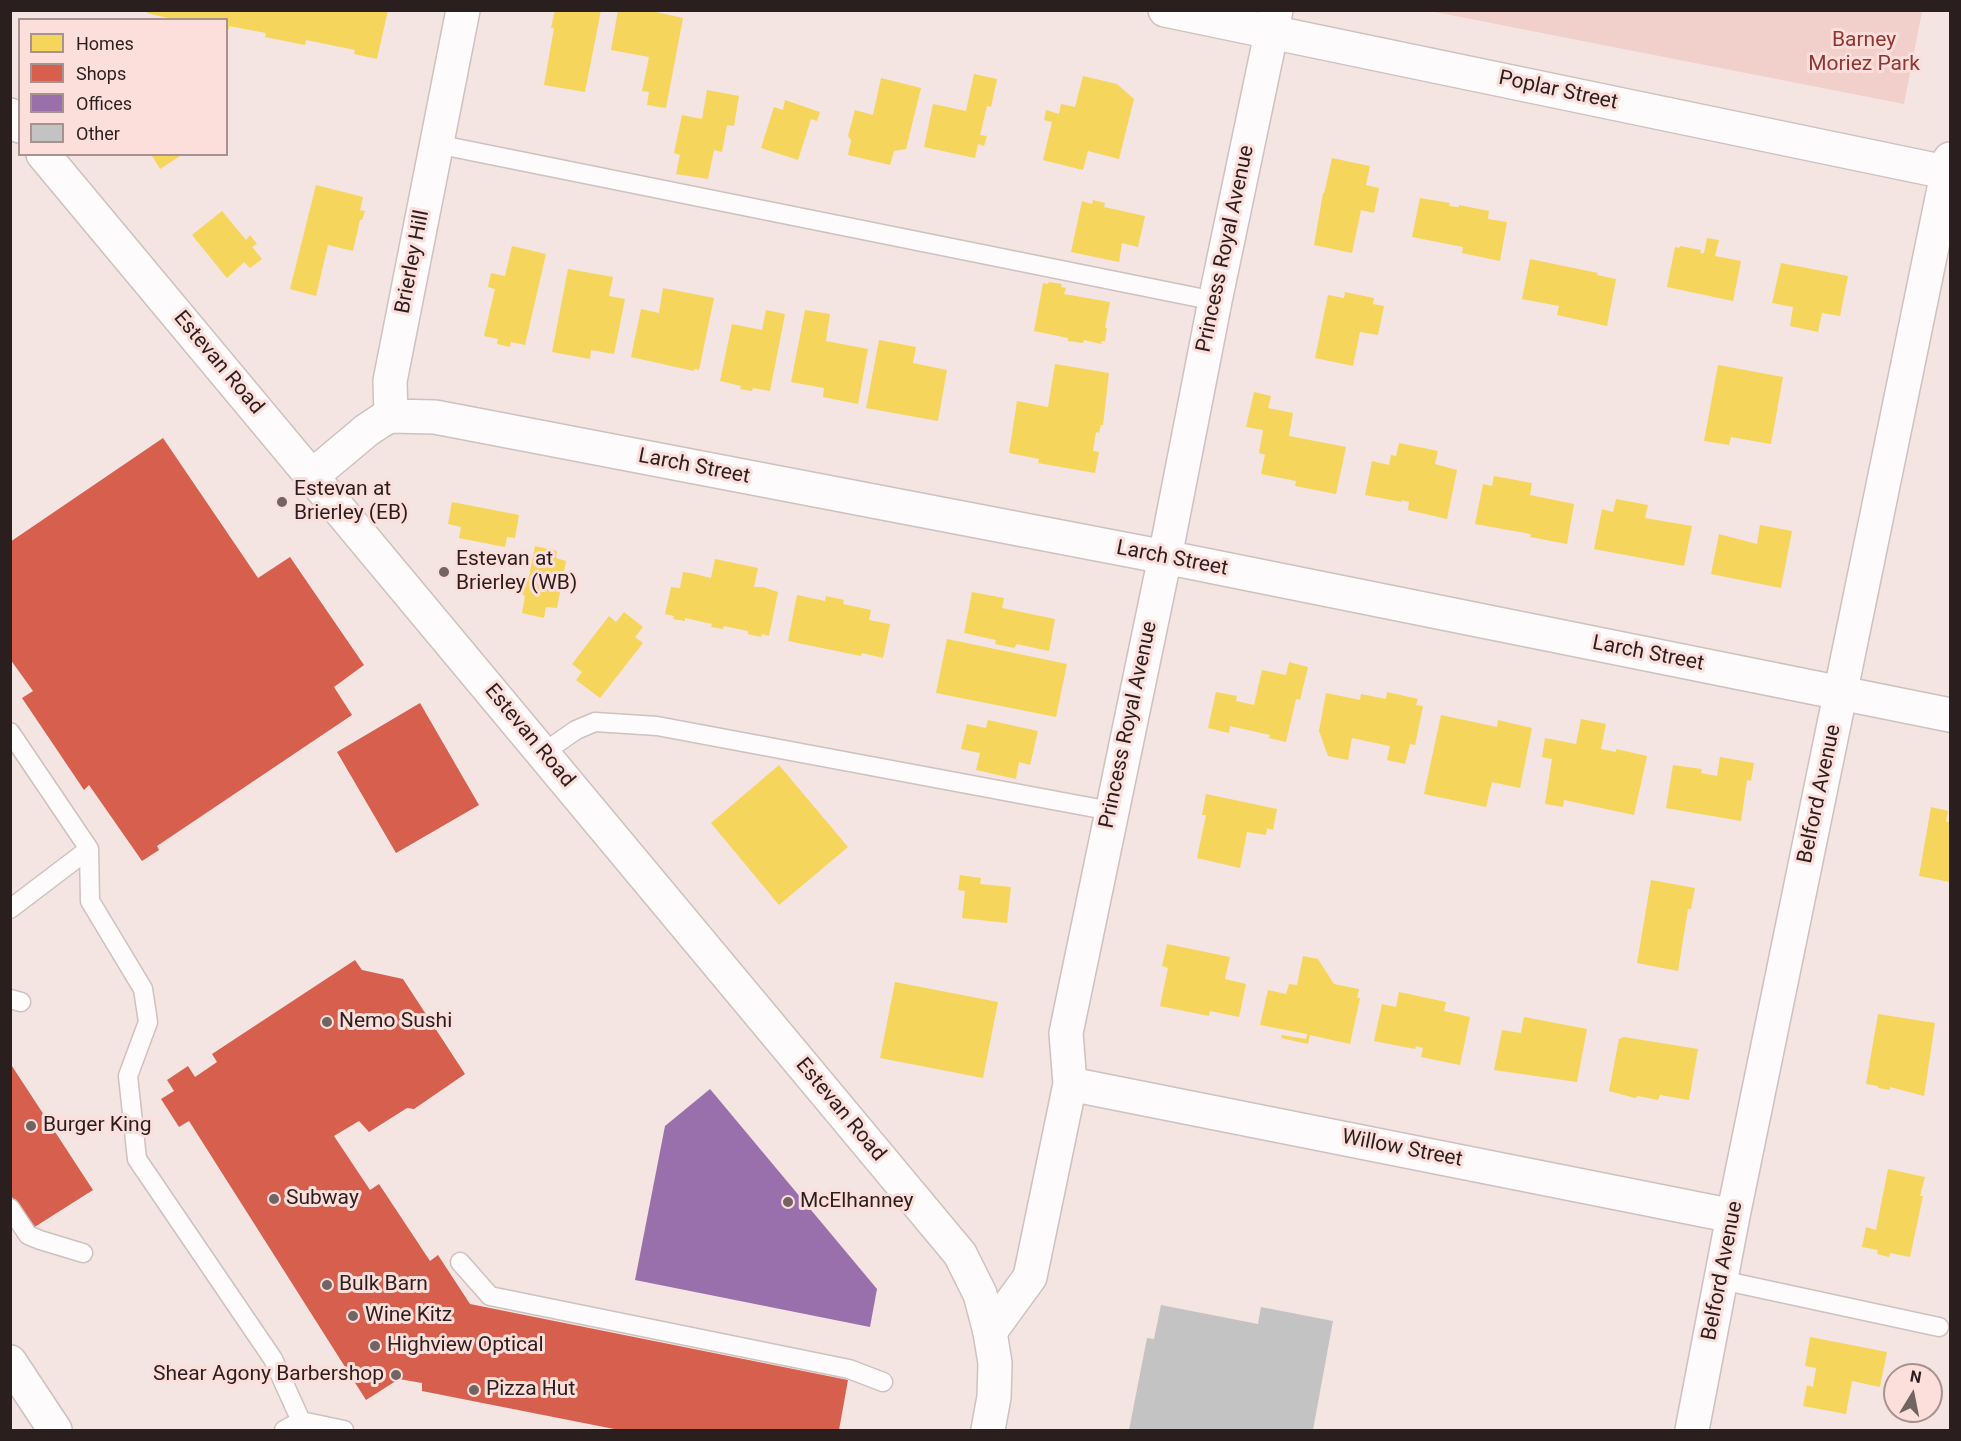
<!DOCTYPE html>
<style>
body{margin:0}
#map{position:relative;width:1961px;height:1441px;overflow:hidden;background:#f4e4e2;font-family:Roboto,sans-serif}
canvas{display:block}
.frame{position:absolute;inset:0;border:12px solid #2a1f1e;pointer-events:none}
.legend{position:absolute;left:18px;top:18px;width:210px;height:138px;box-sizing:border-box;background:#fcdeda;border:2px solid #a8928f;margin:0;padding:8px 10px;list-style:none;font-size:18px;color:#2a1f1e}
.legend li{display:flex;align-items:center;gap:12px;height:30px}
.legend b{width:30px;border:2px solid #a8928f}
.north{position:absolute;left:1883px;top:1363px;width:60px;height:60px;box-sizing:border-box;background:#fcdeda;border:2px solid #a8928f;border-radius:50%;rotate:10deg;font-size:16px;font-weight:700;line-height:24px;text-align:center;color:#2a1f1e}
.north::after{content:'';display:block;margin:auto;width:21px;height:27px;background:#716463;clip-path:polygon(50% 0,100% 100%,50% 72%,0 100%)}
</style>
<div id="map">
<canvas width="1961" height="1441"></canvas>
<div class="frame"></div>
<ul class="legend">
<li><b style="height:16px;background:#f6d55c"></b>Homes</li>
<li><b style="height:16px;background:#d6604d"></b>Shops</li>
<li><b style="height:16px;background:#9970ab"></b>Offices</li>
<li><b style="height:16px;background:#c4c3c3"></b>Other</li>
</ul>
<div class="north">N</div>
</div>
<script>
const context = document.querySelector('canvas').getContext('2d');
context.lineJoin = 'round';
function fill(path, color) { context.fillStyle = color; context.fill(path, 'evenodd'); }
const poly = rows => new Path2D(rows.map(r => 'M' + r).join(''));
function stroke(path, color, width, dash) { context.strokeStyle = color; context.lineWidth = width; context.lineCap = dash ? 'butt' : 'round'; context.setLineDash(dash || []); context.stroke(path); }
function label(font, color, halo, rows, align = 'center') {
  context.font = font + ' Roboto,sans-serif'; context.lineWidth = 6; context.setLineDash([]); context.textBaseline = 'middle'; context.strokeStyle = halo; context.fillStyle = color; for (const [text, x, y, turn = 0] of rows) {
    context.save(); context.translate(x, y); context.rotate((+turn || 0) * Math.PI / 180); context.textAlign = isNaN(turn) ? turn : align; if (halo) context.strokeText(text, 0, 0); context.fillText(text, 0, 0); context.restore();
  }
}
const green = poly([
 [1430,11,1922,11,1904,104]
]);
const homes = poly([
 [147,10,388,10,377,59,354,54,355,50,306,40,305,45,265,37,266,33,229,26,229,29,226,29,226,20,191,18,190,20,176,20,147,13],
 [555,10,601,10,585,92,544,85,554,28,551,28],
 [618,10,647,10,683,18,666,108,647,105,649,92,642,91,649,57,611,50],
 [974,74,997,79,991,107,987,106,980,135,987,136,984,146,978,144,975,158,924,147,933,104,966,111],
 [1083,76,1117,84,1134,99,1119,159,1088,151,1083,170,1043,160,1052,122,1044,120,1046,110,1059,114,1061,104,1075,107],
 [881,78,921,88,906,149,894,151,890,165,848,155,851,140,848,136,855,110,873,115],
 [707,90,739,96,734,126,727,125,722,152,714,150,708,179,676,174,680,155,674,153,682,115,702,119],
 [785,100,820,112,817,121,811,119,798,160,761,148,774,107,783,110],
 [151,154,183,154,160,169],
 [1332,158,1370,166,1366,185,1379,188,1374,213,1361,210,1352,253,1314,245,1323,193,1324,194],
 [316,185,363,197,360,210,365,211,362,220,360,220,353,251,328,245,316,296,290,289],
 [1420,198,1450,203,1449,206,1459,207,1459,205,1489,211,1488,219,1507,222,1500,261,1462,253,1463,247,1412,237],
 [1093,200,1105,203,1104,207,1145,216,1138,247,1122,243,1119,262,1071,252,1082,201,1092,204],
 [222,211,246,240,250,235,257,244,252,247,262,259,250,268,244,262,227,278,192,235],
 [1707,238,1719,240,1715,256,1741,261,1733,301,1667,287,1675,247,1679,248,1680,246,1701,250,1700,253,1704,253],
 [512,246,546,254,525,345,511,342,510,347,497,344,498,339,484,336,495,289,488,287,491,273,505,276],
 [1530,259,1598,273,1597,275,1616,279,1607,326,1557,315,1559,306,1522,299],
 [1781,263,1848,276,1840,316,1822,313,1818,332,1790,326,1793,307,1772,303],
 [568,269,613,277,609,296,625,299,614,354,591,350,590,359,552,352],
 [1049,282,1062,284,1061,287,1066,288,1064,294,1110,302,1105,328,1107,328,1105,341,1102,341,1101,344,1084,340,1083,343,1068,341,1068,338,1034,331,1043,283,1048,284],
 [663,288,714,298,699,370,694,369,694,371,631,357,641,309,659,313],
 [1345,292,1374,298,1373,304,1384,306,1378,335,1360,332,1353,366,1315,358,1328,295,1344,298],
 [766,310,785,314,770,391,753,388,752,391,740,389,741,386,720,381,732,324,762,330],
 [805,310,830,314,826,341,868,349,858,404,823,397,824,388,791,382],
 [879,340,916,347,913,363,947,370,938,421,866,408],
 [1055,364,1109,373,1103,425,1101,425,1099,433,1096,432,1093,451,1099,452,1095,473,1038,463,1039,459,1009,453,1017,401,1048,407],
 [1718,365,1783,377,1771,444,1731,437,1729,445,1704,441],
 [1254,392,1271,396,1268,408,1293,413,1289,436,1346,447,1336,494,1295,486,1296,481,1261,474,1265,455,1259,453,1263,430,1246,427],
 [1399,443,1438,451,1435,464,1457,470,1447,519,1408,510,1409,502,1402,500,1402,502,1365,495,1372,461,1389,465,1391,455,1396,456],
 [1494,476,1532,483,1530,495,1574,504,1567,544,1530,537,1531,534,1475,524,1483,484,1492,486],
 [1616,499,1648,505,1645,518,1692,526,1684,566,1594,549,1602,509,1613,512],
 [452,502,519,515,515,538,507,537,505,547,459,538,461,527,448,524],
 [1760,525,1792,531,1781,588,1711,574,1719,534,1757,544],
 [535,546,557,551,556,558,566,561,557,608,546,607,544,618,522,613,525,596,522,594,526,576,529,577],
 [715,559,758,568,754,587,763,587,778,592,769,636,762,634,761,637,748,634,748,631,724,626,723,629,711,627,712,624,685,618,685,621,673,619,674,616,665,614,671,587,680,588,683,572,691,573,711,578],
 [972,592,1004,598,1002,608,1055,619,1049,651,1017,644,1014,648,995,644,996,640,964,633],
 [797,595,825,601,826,596,844,600,843,604,871,610,869,620,890,624,883,658,862,653,861,656,788,641],
 [624,612,643,627,635,637,643,643,600,698,576,680,582,672,572,664,609,616,616,622],
 [947,639,1067,664,1056,717,936,693],
 [1289,662,1308,667,1300,700,1296,699,1286,742,1269,738,1270,735,1230,726,1229,733,1208,728,1216,692,1237,696,1236,701,1254,705,1262,670,1286,675],
 [1387,692,1418,699,1416,705,1423,706,1415,745,1410,744,1405,764,1387,760,1390,746,1352,738,1348,760,1328,756,1319,731,1326,693,1360,700,1361,694,1386,699],
 [1441,715,1497,727,1498,720,1532,728,1520,788,1492,782,1486,807,1424,794],
 [1581,719,1606,724,1601,749,1616,752,1616,749,1647,756,1634,815,1564,800,1563,807,1545,804,1552,759,1542,757,1545,738,1576,744],
 [988,720,1038,731,1030,765,1019,762,1016,779,976,770,980,753,961,749,967,724,986,728],
 [1720,757,1754,763,1751,781,1747,780,1741,821,1666,808,1673,765,1702,769,1701,773,1717,776],
 [779,765,848,847,779,905,711,823],
 [1206,794,1277,809,1273,830,1267,828,1266,835,1247,832,1240,868,1197,858,1206,815,1202,815],
 [1931,807,1948,811,1946,822,1950,822,1950,882,1919,876],
 [960,875,981,878,980,884,1011,887,1007,923,962,918,965,891,958,890],
 [1651,880,1695,888,1691,909,1688,909,1678,971,1637,963],
 [1167,944,1230,957,1225,979,1246,984,1239,1017,1210,1011,1209,1016,1160,1006,1168,968,1162,966],
 [1303,956,1318,959,1334,984,1359,989,1357,998,1360,998,1350,1044,1310,1035,1308,1044,1281,1038,1282,1035,1306,1039,1307,1034,1260,1025,1268,990,1286,994,1289,984,1297,985],
 [895,982,998,1002,983,1078,880,1058],
 [1399,992,1446,1002,1444,1011,1470,1017,1460,1065,1421,1057,1423,1048,1416,1046,1415,1049,1374,1041,1382,1004,1396,1007],
 [1878,1014,1935,1023,1924,1096,1890,1087,1890,1090,1878,1088,1878,1086,1866,1084],
 [1524,1017,1587,1029,1577,1082,1494,1070,1502,1030,1521,1033],
 [1624,1037,1698,1049,1689,1100,1660,1095,1658,1100,1638,1096,1635,1098,1609,1091,1619,1039],
 [1888,1169,1925,1177,1920,1196,1923,1196,1910,1257,1890,1253,1889,1257,1877,1254,1878,1250,1862,1247,1866,1227,1876,1230],
 [1810,1337,1887,1352,1880,1387,1852,1381,1846,1414,1803,1406,1807,1385,1813,1387,1816,1368,1805,1366]
]);
const shops = poly([
 [163,438,258,578,290,557,364,665,334,687,352,715,157,846,159,850,142,861,89,785,84,790,22,698,33,691,10,659,10,542],
 [420,703,479,805,396,853,337,752],
 [355,960,362,970,403,979,465,1074,414,1109,407,1108,369,1132,359,1121,334,1136,370,1190,379,1184,430,1261,438,1255,470,1304,848,1380,839,1430,619,1430,422,1391,422,1383,399,1379,366,1400,189,1121,179,1127,161,1099,174,1091,167,1080,188,1066,195,1077,217,1062,212,1054],
 [10,1063,93,1190,33,1228,10,1194]
]);
const offices = poly([
 [710,1089,877,1289,870,1327,635,1280,665,1126]
]);
const building = poly([
 [1161,1305,1258,1324,1261,1307,1333,1321,1313,1430,1129,1430,1147,1338,1154,1339]
]);
const lane = poly([
 [436,144,1215,301],
 [10,732,89,849,90,901,143,989,148,1022,128,1076,137,1159,273,1359,301,1421],
 [543,753,576,730,595,722,657,726,1111,811],
 [10,909,89,849],
 [10,999,21,1002],
 [10,1208,28,1235,40,1240,83,1253],
 [460,1262,490,1296,849,1369,883,1382],
 [1721,1280,1939,1327],
 [284,1430,301,1421,344,1430]
]);
const street = poly([
 [1165,10,1950,173],
 [391,416,390,381,463,10],
 [312,476,367,430,382,420,391,416,435,417,1165,557,1950,715],
 [1070,1084,1733,1216],
 [990,1332,1030,1277,1070,1084,1066,1033,1165,557,1215,301,1276,10],
 [1692,1430,1733,1216,1950,159]
]);
const secondary = poly([
 [10,115,20,126],
 [43,154,960,1254,980,1294,990,1332,995,1363,994,1397,988,1430]
]);
const primary = poly([
 [10,1362,55,1430]
]);
const markers = [
 [282,502,6,"#716463"],
 [444,572,6,"#716463"],
 [327,1022,6,"#716463"],
 [31,1126,6,"#716463"],
 [274,1199,6,"#716463"],
 [788,1202,6,"#716463"],
 [327,1285,6,"#716463"],
 [353,1316,6,"#716463"],
 [375,1346,6,"#716463"],
 [396,1375,6,"#716463"],
 [474,1390,6,"#716463"]
];
const parkNames = [
 ["Barney",1864,41],
 ["Moriez Park",1864,65]
];
const streetNames = [
 ["Poplar Street",1558,91,12],
 ["Princess Royal Avenue",1226,249,-78],
 ["Brierley Hill",413,262,-79],
 ["Estevan Road",218,363,50],
 ["Larch Street",694,467,11],
 ["Larch Street",1172,559,11],
 ["Larch Street",1648,654,11],
 ["Princess Royal Avenue",1129,725,-78],
 ["Estevan Road",529,736,50],
 ["Belford Avenue",1820,794,-78],
 ["Estevan Road",840,1110,50],
 ["Willow Street",1402,1149,11],
 ["Belford Avenue",1723,1271,-79]
];
const poiNames = [
 ["Estevan at",294,490],
 ["Brierley (EB)",294,514],
 ["Estevan at",456,560],
 ["Brierley (WB)",456,584],
 ["Nemo Sushi",339,1022],
 ["Burger King",43,1126],
 ["Subway",286,1199],
 ["McElhanney",800,1202],
 ["Bulk Barn",339,1285],
 ["Wine Kitz",365,1316],
 ["Highview Optical",387,1346],
 ["Shear Agony Barbershop",384,1375,"right"],
 ["Pizza Hut",486,1390]
];
fill(green, '#f1cfcb');
fill(homes, '#f6d55c');
fill(shops, '#d6604d');
fill(offices, '#9970ab');
fill(building, '#c4c3c3');
stroke(lane, '#cec1bf', 21);
stroke(street, '#cec1bf', 36);
stroke(secondary, '#cec1bf', 36);
stroke(primary, '#cec1bf', 36);
stroke(lane, '#fdfbfb', 18);
stroke(street, '#fdfbfb', 33);
stroke(secondary, '#fdfbfb', 33);
stroke(primary, '#fdfbfb', 33);
for (const [x, y, r, color] of markers) { const dot = new Path2D(); dot.arc(x, y, r, 0, 2 * Math.PI); context.fillStyle = color; context.fill(dot); stroke(dot, '#fcdeda', 2); }
label('21px', '#8f3632', '#fcdeda', parkNames);
label('21px', '#2a1f1e', '#fcdeda', streetNames);
label('21px', '#2a1f1e', '#fcdeda', poiNames, 'left');
</script>
